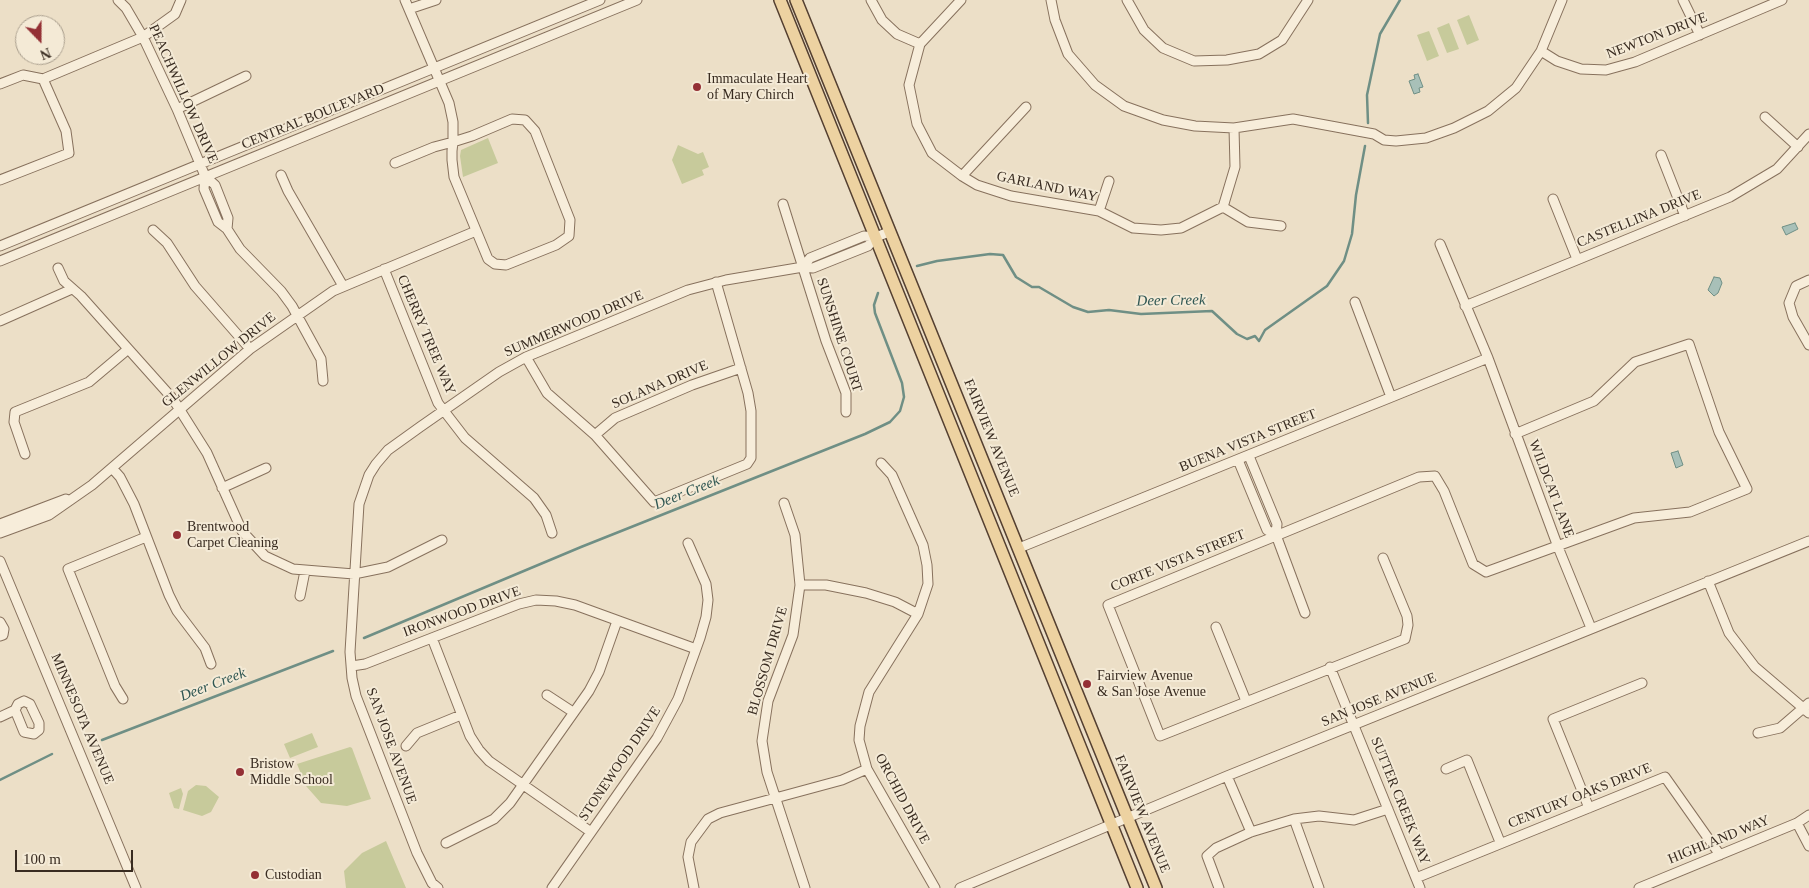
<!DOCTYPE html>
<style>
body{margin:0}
#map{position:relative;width:1809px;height:888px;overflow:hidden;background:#ecdfc7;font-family:"Times New Roman",serif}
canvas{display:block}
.north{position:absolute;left:15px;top:15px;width:50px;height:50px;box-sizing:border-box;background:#f4ead6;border:1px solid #a99e8d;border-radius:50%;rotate:158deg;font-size:14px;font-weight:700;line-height:20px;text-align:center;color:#382b20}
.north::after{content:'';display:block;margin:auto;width:18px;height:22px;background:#943035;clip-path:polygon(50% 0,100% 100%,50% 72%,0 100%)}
.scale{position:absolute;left:15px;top:850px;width:118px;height:22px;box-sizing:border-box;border:2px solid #382b20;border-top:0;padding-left:6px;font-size:15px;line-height:18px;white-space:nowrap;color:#382b20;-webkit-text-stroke:4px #f4ead6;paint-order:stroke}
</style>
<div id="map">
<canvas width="1809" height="888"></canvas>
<div class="north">N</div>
<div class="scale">100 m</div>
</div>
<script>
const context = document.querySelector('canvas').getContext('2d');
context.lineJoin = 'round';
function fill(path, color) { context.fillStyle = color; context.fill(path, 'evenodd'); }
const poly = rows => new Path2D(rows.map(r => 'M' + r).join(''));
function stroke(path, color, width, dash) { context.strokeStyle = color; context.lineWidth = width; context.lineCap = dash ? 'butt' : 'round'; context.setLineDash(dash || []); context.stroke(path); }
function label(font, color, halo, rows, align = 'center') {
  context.font = font + ' "Times New Roman",serif'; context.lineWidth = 4; context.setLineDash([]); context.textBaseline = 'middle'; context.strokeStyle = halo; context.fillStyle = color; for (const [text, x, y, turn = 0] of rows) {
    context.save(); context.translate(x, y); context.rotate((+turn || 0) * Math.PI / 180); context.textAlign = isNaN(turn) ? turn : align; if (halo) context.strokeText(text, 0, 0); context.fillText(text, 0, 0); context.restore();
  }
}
const green = poly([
 [1469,15,1479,40,1467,45,1457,20],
 [1449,23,1459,49,1447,53,1437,28],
 [1429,31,1439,56,1427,61,1417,35],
 [488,138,498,163,463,177,460,156,461,150],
 [678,145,698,154,703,152,709,167,702,170,704,175,682,184,672,160],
 [312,733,318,747,290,758,284,744],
 [350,747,352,748,371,799,347,806,321,803,306,786,297,764],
 [196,785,206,786,219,797,211,812,202,816,183,810,188,791],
 [181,788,183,794,179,809,174,808,169,793],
 [386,841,406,888,346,888,344,871,362,853]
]);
const water = poly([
 [1418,74,1423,87,1419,88,1420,92,1414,94,1409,81,1415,79,1414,75,1418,74],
 [1795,223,1798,229,1786,235,1782,227,1795,223],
 [1714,277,1720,278,1722,283,1718,293,1714,296,1708,290,1714,277],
 [1678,451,1683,465,1676,468,1671,453,1678,451]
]);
const stream = poly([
 [1368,123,1367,95,1380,34,1400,0],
 [917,266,937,261,990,254,1003,255,1016,277,1032,287,1039,287,1073,307,1088,312,1109,310,1141,314,1212,311,1237,334,1247,339,1255,336,1259,341,1265,330,1327,286,1344,261,1352,234,1356,195,1365,146],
 [364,638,581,547,865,434,890,422,900,411,904,397,902,383,875,313,874,305,878,293],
 [102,740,333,651],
 [0,780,52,754]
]);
const minor = poly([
 [118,0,126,8,143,37,177,109,205,176,204,189,218,222,227,229,240,249,281,291,292,306,321,359,323,381],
 [871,0,882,20,897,34,920,44],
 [961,0,920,44,909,85,917,124,932,153,962,176,977,185,1011,196,1099,211,1133,228,1161,230,1181,228,1223,207,1235,167,1234,128],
 [1051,0,1055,20,1068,54,1095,85,1124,106,1163,120,1195,126,1234,128,1293,119,1374,134,1384,140,1396,141,1426,138,1454,128,1488,111,1516,88,1541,51,1562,0],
 [1127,0,1144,30,1163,48,1194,61,1227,60,1259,54,1282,40,1308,0],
 [1683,0,1700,35],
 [409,9,436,0],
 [1541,51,1557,61,1581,69,1606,70,1635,62,1782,0],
 [0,84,23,75,43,79,143,37,175,14,181,0],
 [177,109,246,76],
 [1765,117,1798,147],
 [1661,155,1685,216],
 [395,163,434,147,453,142,472,136,512,119,525,120,535,131,570,220,569,236,556,245,506,265,495,264,488,259,454,177,452,160,452,151,453,142,453,122,449,103,405,0],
 [281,175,288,191,343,286],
 [205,176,215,185,228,218,227,229],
 [962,176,1026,107],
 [0,180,69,153,66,131,43,79],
 [1553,199,1577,259],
 [783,204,826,341,846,393,846,412],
 [1223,207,1248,222,1281,226],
 [1099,211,1109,181],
 [153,230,167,243,195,286,250,349],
 [1440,244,1488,358,1558,547,1591,628],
 [0,246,600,0],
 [0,261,637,0],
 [803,267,810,258,864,236,876,237,889,232],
 [58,268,64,281,81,296,173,399,207,453,242,531,265,556,293,569,354,574,388,567,442,540],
 [384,269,438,403,465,438,534,498,546,515,552,533],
 [1809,280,1796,286,1789,303,1793,317,1809,345],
 [1355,302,1391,397],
 [1465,306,1730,197,1777,169,1809,134],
 [0,321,72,289],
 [526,357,547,393,595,435,654,502,747,464,751,458,751,411,748,393,716,282],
 [595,435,615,418,692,385,741,368],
 [25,454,14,422,15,412,89,382,127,350],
 [1249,456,1277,524,1276,535,1305,613],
 [1238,460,1267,530,1276,535],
 [881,463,892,475,923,545,927,565,928,584,918,614,869,692,860,726,859,740,867,769,935,888],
 [112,468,120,477,134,504,169,595,177,611,205,648,211,664],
 [222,488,266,468],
 [784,503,795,535,800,585,793,635,768,701,762,741,767,772,805,888],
 [0,524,66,499],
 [0,533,49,515,92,485,250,349,333,291,476,231],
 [1019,548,1488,358],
 [1383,558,1407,616,1408,625,1405,639,1160,736,1108,605,1419,477,1435,476,1444,491,1473,564,1486,572,1634,518,1690,512,1747,489,1719,432,1689,344,1635,362,1594,401,1515,434],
 [0,561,136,888],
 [1708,581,1729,633,1755,667,1809,713],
 [800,585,826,585,866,593,895,602,918,614],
 [300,596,305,571],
 [0,622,4,629,3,635,0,636],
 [1216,627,1246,701],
 [432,638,470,736,479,750,489,761,591,832],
 [352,666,365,664,519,604,536,600,556,601,575,605,696,649],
 [1330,667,1420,888],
 [547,695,573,712],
 [123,699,115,686,68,569,146,537],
 [24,701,30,704,39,723,39,730,34,734,24,732,15,710,18,704,24,701],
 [0,717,15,710],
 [1758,733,1780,728,1809,703],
 [406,746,417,733,461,715],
 [1446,769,1467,760,1500,842],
 [1227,776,1251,832],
 [1589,808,1553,719,1642,683],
 [1294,819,1319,888],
 [1797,823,1809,846],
 [446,843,494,819,510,803,589,691,599,672,617,621],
 [1416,878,1665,777,1720,855],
 [438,888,432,883,417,853,356,696,352,678,350,652,359,504,369,475,376,464,388,450,420,427,499,372,526,357,688,290,726,280,803,267,813,268,868,246,876,237],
 [552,888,657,738,678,699,700,638,706,617,708,600,706,584,688,543],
 [694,888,688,857,691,842,708,819,720,813,842,780,867,769],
 [960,888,1227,776,1809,541],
 [1219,888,1207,856,1216,848,1251,832,1294,819,1319,816,1354,820,1388,809],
 [1639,888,1797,823,1809,815]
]);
const major = poly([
 [780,0,1137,888],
 [796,0,1156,888]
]);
const markers = [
 [697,87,5,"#943035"],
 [177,535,5,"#943035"],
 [1087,684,5,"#943035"],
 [240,772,5,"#943035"],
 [255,875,5,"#943035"]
];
const streetNames = [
 ["NEWTON DRIVE",1657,36,-21],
 ["PEACHWILLOW DRIVE",183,94,66],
 ["CENTRAL BOULEVARD",313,117,-22],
 ["GARLAND WAY",1047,187,12],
 ["CASTELLINA DRIVE",1639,219,-22],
 ["SUMMERWOOD DRIVE",574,324,-23],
 ["CHERRY TREE WAY",426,335,67],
 ["SUNSHINE COURT",839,335,72],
 ["GLENWILLOW DRIVE",219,360,-39],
 ["SOLANA DRIVE",660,385,-23],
 ["FAIRVIEW AVENUE",991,438,68],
 ["BUENA VISTA STREET",1248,441,-22],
 ["WILDCAT LANE",1551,489,69],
 ["CORTE VISTA STREET",1178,561,-22],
 ["IRONWOOD DRIVE",462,612,-20],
 ["BLOSSOM DRIVE",768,661,-74],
 ["SAN JOSE AVENUE",1379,700,-22],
 ["MINNESOTA AVENUE",82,719,67],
 ["SAN JOSE AVENUE",391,746,70],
 ["STONEWOOD DRIVE",620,764,-56],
 ["CENTURY OAKS DRIVE",1580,796,-22],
 ["ORCHID DRIVE",902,799,62],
 ["SUTTER CREEK WAY",1400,801,68],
 ["FAIRVIEW AVENUE",1142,814,68],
 ["HIGHLAND WAY",1719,840,-22]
];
const poiNames = [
 ["Immaculate Heart",707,79],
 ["of Mary Chirch",707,95],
 ["Brentwood",187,527],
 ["Carpet Cleaning",187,543],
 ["Fairview Avenue",1097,676],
 ["& San Jose Avenue",1097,692],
 ["Bristow",250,764],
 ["Middle School",250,780],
 ["Custodian",265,875]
];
const waterNames = [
 ["Deer Creek",1171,301,-1],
 ["Deer Creek",687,493,-22],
 ["Deer Creek",213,685,-21]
];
fill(green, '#c7ca9b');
fill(water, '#a8c0b8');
stroke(water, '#6f8f85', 1);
stroke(stream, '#6f8f85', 2.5);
stroke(minor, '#87715d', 11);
stroke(major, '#554031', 14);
stroke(minor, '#f7edda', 9);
stroke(major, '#edd2a1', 11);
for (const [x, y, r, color] of markers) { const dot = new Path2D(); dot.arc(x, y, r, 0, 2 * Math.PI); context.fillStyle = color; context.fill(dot); stroke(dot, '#f4ead6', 2); }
label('14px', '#382b20', '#f4ead6', streetNames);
label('14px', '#382b20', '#f4ead6', poiNames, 'left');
label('italic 15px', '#305753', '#f4ead6', waterNames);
</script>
